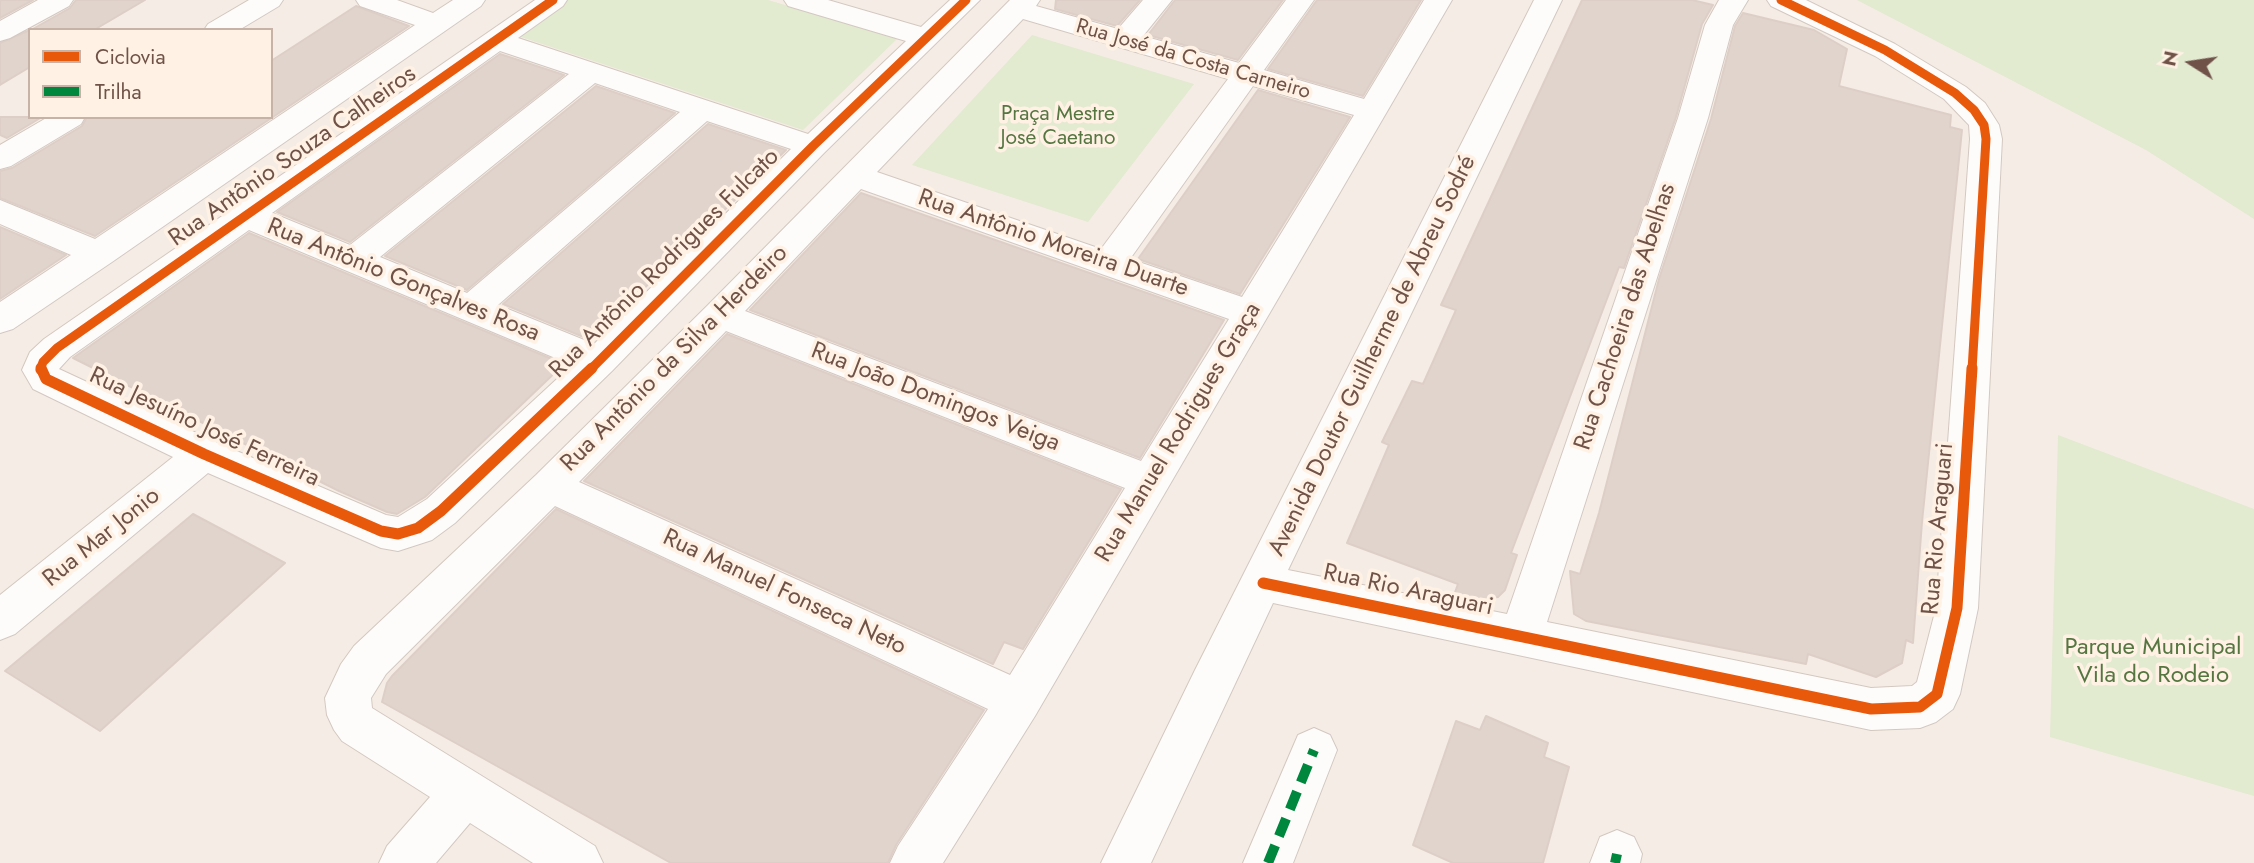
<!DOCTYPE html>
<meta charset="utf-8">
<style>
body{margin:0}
#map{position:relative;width:2254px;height:863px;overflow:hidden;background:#f5ede5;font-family:Jost,sans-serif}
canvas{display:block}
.legend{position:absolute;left:28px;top:28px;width:245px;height:91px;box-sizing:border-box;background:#fff2e5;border:2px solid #c6b2a6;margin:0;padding:9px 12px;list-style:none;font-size:21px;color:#705248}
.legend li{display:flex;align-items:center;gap:14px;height:35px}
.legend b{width:35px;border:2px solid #c6b2a6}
.north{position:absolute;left:2156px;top:28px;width:70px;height:70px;-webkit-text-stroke:5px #fff2e5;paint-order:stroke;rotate:282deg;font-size:19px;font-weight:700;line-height:28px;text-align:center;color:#705248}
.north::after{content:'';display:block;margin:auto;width:24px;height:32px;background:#705248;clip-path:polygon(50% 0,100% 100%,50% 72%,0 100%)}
</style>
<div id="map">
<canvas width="2254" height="863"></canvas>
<ul class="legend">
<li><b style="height:9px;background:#e8590c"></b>Ciclovia</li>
<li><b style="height:9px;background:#00873e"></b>Trilha</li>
</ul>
<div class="north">N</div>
</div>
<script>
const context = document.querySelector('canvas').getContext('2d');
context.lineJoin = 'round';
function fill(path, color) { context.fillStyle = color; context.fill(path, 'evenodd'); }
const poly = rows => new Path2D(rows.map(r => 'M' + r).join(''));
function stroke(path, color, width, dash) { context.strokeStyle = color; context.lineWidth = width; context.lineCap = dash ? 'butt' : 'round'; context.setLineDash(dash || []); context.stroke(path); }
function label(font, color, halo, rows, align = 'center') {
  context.font = font + ' Jost,sans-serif'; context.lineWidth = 7; context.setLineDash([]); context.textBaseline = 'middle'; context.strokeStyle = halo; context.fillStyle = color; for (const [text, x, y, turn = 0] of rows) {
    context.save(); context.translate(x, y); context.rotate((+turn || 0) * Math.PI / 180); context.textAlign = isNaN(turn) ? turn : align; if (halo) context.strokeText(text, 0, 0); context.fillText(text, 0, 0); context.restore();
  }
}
const green = poly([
 [567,0,768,0,898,38,803,130,518,36],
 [1857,0,2254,0,2254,219,2146,150],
 [1032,35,1194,84,1088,222,912,165],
 [2058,435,2254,509,2254,796,2050,737]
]);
const building = poly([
 [0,0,33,0,0,18,0,0],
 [76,0,145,0,94,30,31,30,70,8,76,0],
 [1056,0,1140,0,1117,26,1055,9,1056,0],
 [1175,0,1283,0,1238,60,1148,35,1175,0],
 [1317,0,1421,0,1363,96,1268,69,1317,0],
 [1582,0,1692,0,1713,5,1702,24,1676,117,1624,268,1619,267,1511,553,1517,555,1505,590,1498,597,1480,600,1454,595,1458,584,1347,543,1389,445,1382,442,1412,381,1423,384,1456,310,1441,305,1582,0],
 [356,6,409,26,95,236,0,198,0,171,12,168,82,126,87,117,271,117,271,61,356,6],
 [1743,13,1814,30,1847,49,1839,86,1951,115,1950,127,1962,130,1922,522,1913,643,1906,640,1902,663,1876,677,1808,654,1806,664,1586,621,1574,614,1570,571,1580,574,1599,513,1659,279,1711,119,1735,26,1743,13],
 [30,30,30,67,0,85,0,43,30,30],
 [500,54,564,75,350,242,277,212,500,54],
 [596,86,675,113,467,290,385,256,596,86],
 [1258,90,1350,117,1240,294,1138,259,1258,90],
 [0,117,42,117,7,138,0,135,0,117],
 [708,124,786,150,591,340,503,304,708,124],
 [861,193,1224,320,1140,458,750,310,861,193],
 [0,227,66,255,0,299,0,227],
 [249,233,564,364,425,497,397,514,387,512,339,491,73,358,249,233],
 [727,334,1121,489,1023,649,1004,642,993,664,584,481,727,334],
 [556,509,984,710,896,845,888,863,671,863,382,702,387,683,392,676,556,509],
 [193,514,285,563,100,731,5,671,193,514],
 [1486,716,1548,743,1544,757,1569,767,1543,863,1453,863,1413,845,1456,721,1480,730,1486,716]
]);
const minor = poly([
 [38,0,73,0,69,6,10,38,0,41,0,21,38,0],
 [249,0,283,0,279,6,239,30,204,30,208,24,249,0],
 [356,0,397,0,433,13,453,0,485,0,481,6,112,262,13,329,0,333,0,302,71,255,0,224,0,200,95,239,415,25,360,6,356,0],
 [535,0,567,0,563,6,518,38,808,134,906,41,788,6,784,0,828,0,921,27,950,0,980,0,824,153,612,371,455,523,432,540,398,551,381,548,208,473,15,634,0,640,0,595,173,457,33,389,22,370,30,352,44,339,535,0],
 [500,51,569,74,350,245,272,213,500,51],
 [595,83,680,112,467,293,380,257,595,83],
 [707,121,791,149,594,344,498,305,707,121],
 [249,230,572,365,427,499,398,517,386,515,218,443,59,369,70,357,249,230],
 [1010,0,1040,0,1036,6,1118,29,1143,0,1172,0,1143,36,1239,63,1286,0,1314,0,1264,70,1364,99,1424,0,1452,0,1035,716,943,863,890,863,898,846,988,709,555,506,386,674,371,698,372,708,595,846,603,863,533,863,470,823,436,863,379,863,387,846,430,797,342,741,334,730,327,715,325,698,341,664,354,646,536,475,707,306,1010,0],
 [1023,19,1228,79,1101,249,877,172,1023,19],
 [1253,86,1354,115,1242,297,1130,259,1253,86],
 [861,189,1229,319,1141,461,745,311,861,189],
 [726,331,1125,488,1010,675,579,482,726,331],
 [1534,0,1562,0,1288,570,1507,614,1678,118,1705,25,1719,0,1748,0,1733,25,1708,118,1547,622,1871,688,1912,686,1917,682,1936,608,1970,139,1969,125,1944,99,1875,56,1771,6,1767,0,1806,0,1895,44,1966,87,1985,103,1999,125,2002,139,1978,608,1960,694,1953,709,1936,722,1920,728,1871,730,1273,603,1151,863,1101,863,1195,670,1534,0],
 [48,117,85,117,81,124,11,166,0,169,0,145,48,117],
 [1314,728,1330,735,1337,750,1293,863,1243,863,1298,735,1314,728],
 [1617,830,1634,837,1642,854,1640,863,1590,863,1600,837,1617,830]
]);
const quiet = poly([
 [1268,863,1314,750],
 [1615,863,1617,854]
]);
const cyclewayFar1 = poly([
 [1781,0,1885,50,1955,93,1974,110,1984,125,1986,139,1972,370],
 [40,370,43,362,57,348,553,0],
 [590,370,813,146,966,0]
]);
const cycleway = poly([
 [41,368,46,379,204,454,381,531,398,534,418,528,441,511,592,368],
 [1263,583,1871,709,1920,707,1937,694,1957,608,1972,368]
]);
const farStreetnames = [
 ["Rua José da Costa Carneiro",1193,60,16]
];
const farParknames = [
 ["Praça Mestre",1058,115],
 ["José Caetano",1058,139]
];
const streetNames = [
 ["Rua Antônio Souza Calheiros",293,157,-35],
 ["Rua Antônio Moreira Duarte",1053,244,19],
 ["Rua Antônio Rodrigues Fulcato",665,264,-45],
 ["Rua Antônio Gonçalves Rosa",403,281,22],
 ["Rua Cachoeira das Abelhas",1626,317,-72],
 ["Avenida Doutor Guilherme de Abreu Sodré",1373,356,-64],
 ["Rua Antônio da Silva Herdeiro",675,359,-45],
 ["Rua João Domingos Veiga",935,398,21],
 ["Rua Jesuíno José Ferreira",204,428,25],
 ["Rua Manuel Rodrigues Graça",1179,433,-59],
 ["Rua Rio Araguari",1939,529,-85],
 ["Rua Mar Jonio",102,538,-39],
 ["Rua Rio Araguari",1408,591,12],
 ["Rua Manuel Fonseca Neto",784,593,25]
];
const parkNames = [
 ["Parque Municipal",2153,648],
 ["Vila do Rodeio",2153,676]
];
fill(green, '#e2ead0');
fill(building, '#e1d4cd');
stroke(building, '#ddcfc8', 2);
stroke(minor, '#d3c8c1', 2);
fill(minor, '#fefcfb');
stroke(quiet, '#00873e', 10, [19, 10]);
stroke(cyclewayFar1, '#e8590c', 9);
stroke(cycleway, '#e8590c', 11);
label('21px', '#705248', '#fff2e5', farStreetnames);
label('21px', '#567641', '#fff2e5', farParknames);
label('24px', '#705248', '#fff2e5', streetNames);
label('24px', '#567641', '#fff2e5', parkNames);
</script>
